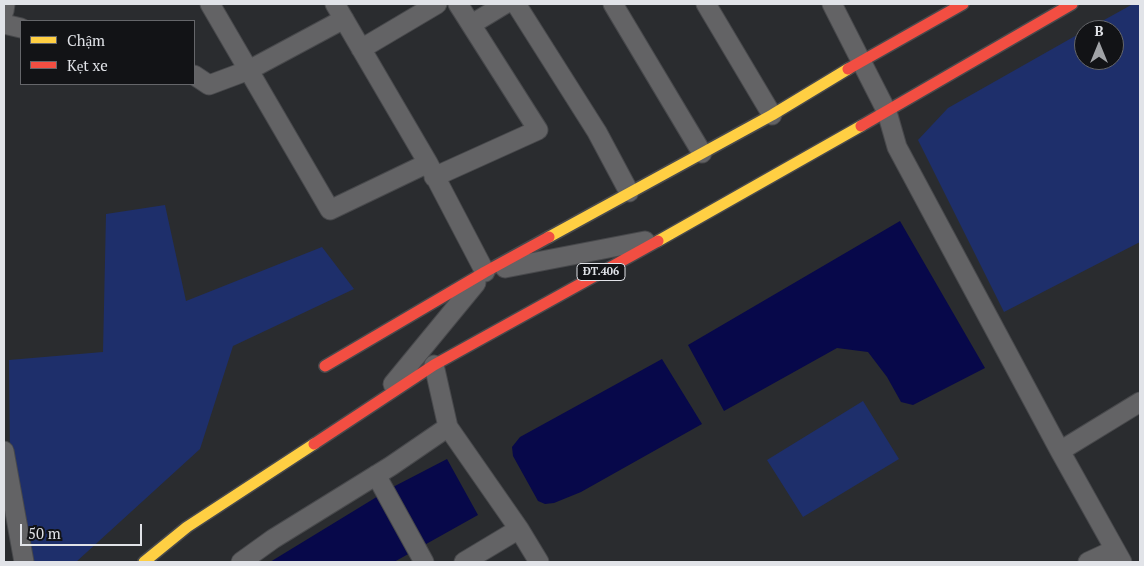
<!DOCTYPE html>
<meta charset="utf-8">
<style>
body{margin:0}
#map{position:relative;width:1144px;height:566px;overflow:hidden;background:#2a2c2f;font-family:"PT Serif",serif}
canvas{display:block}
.frame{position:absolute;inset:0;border:5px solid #e1e3e8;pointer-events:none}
.legend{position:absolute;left:20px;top:20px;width:175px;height:65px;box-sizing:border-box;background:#121316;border:1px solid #65666a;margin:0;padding:6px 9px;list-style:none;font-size:15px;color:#e1e3e8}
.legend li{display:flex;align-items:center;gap:10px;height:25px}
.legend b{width:25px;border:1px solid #65666a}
.north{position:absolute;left:1074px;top:20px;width:50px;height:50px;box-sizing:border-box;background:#121316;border:1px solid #65666a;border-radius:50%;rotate:0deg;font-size:14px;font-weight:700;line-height:20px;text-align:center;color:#e1e3e8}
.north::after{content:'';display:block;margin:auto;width:18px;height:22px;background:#a1a3a7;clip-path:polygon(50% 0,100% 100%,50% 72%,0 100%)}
.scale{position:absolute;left:20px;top:524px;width:122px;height:22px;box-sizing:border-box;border:2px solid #e1e3e8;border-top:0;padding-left:6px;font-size:15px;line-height:18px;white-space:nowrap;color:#e1e3e8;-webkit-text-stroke:4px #121316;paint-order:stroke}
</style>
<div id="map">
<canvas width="1144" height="566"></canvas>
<div class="frame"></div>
<ul class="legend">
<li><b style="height:6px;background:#ffcf43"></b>Chậm</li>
<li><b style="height:6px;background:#f24e42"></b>Kẹt xe</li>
</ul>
<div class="north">B</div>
<div class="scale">50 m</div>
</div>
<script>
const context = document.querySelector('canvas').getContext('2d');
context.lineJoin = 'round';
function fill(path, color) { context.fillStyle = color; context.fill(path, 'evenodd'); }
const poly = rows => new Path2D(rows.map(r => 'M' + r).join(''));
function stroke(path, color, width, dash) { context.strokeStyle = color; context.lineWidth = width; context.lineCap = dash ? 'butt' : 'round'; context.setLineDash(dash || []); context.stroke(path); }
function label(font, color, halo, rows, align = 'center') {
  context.font = font + ' "PT Serif",serif'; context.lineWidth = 4; context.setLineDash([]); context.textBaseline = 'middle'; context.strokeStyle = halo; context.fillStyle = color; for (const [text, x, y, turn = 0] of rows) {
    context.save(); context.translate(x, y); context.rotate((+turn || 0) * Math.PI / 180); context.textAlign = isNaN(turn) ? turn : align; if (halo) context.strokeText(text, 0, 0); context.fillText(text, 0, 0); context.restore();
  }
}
const green = poly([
 [1133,4,1140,4,1140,242,1004,312,918,140,948,108,1084,31,1084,60,1114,60,1114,30,1086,30],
 [165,205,186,301,322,247,354,289,233,346,200,449,76,562,29,562,10,458,9,360,103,352,106,214],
 [863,401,899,459,803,517,767,460]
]);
const water = poly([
 [900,221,985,368,913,405,901,402,887,377,868,352,837,348,724,411,688,345],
 [662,359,702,424,581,492,554,503,545,504,538,501,513,456,512,447,520,437],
 [447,459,478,515,394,562,270,562,393,487]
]);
const street = poly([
 [210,4,330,210,428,163],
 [335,4,428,163,485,272],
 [516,4,597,132,629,192],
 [613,4,702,153],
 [706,4,772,115],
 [832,4,887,112,897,147,1060,451,1122,562],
 [4,11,5,4],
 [4,24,21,28],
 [472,24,505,4],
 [361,49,437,4],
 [194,75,209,85,249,70,344,19],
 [434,177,538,130,458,4],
 [505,268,645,241],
 [434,365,448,427,519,529,539,562],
 [393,384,476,283],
 [4,451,24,562],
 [1060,451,1140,402],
 [376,475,424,562],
 [241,562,273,539,391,466,448,427],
 [464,562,519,529],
 [1088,562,1114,550]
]);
const slow = poly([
 [549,237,772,115,848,69],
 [658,241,861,126],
 [144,562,187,527,314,444]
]);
const jam = poly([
 [848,69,963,4],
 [861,126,1072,4],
 [325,366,485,272,549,237],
 [314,444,434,365,658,241]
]);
const shields = [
 [601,272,48]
];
const shieldNames = [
 ["ĐT.406",601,272]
];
fill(green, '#1e2f6b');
fill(water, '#07084a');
stroke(street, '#48494c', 21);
stroke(slow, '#48494c', 14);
stroke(jam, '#48494c', 14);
stroke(street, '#636365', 19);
stroke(slow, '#ffcf43', 11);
stroke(jam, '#f24e42', 11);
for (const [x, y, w] of shields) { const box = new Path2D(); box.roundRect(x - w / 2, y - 8.5, w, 17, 4); context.fillStyle = '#121316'; context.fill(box); stroke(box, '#e1e3e8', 1); }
label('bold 11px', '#e1e3e8', null, shieldNames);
</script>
